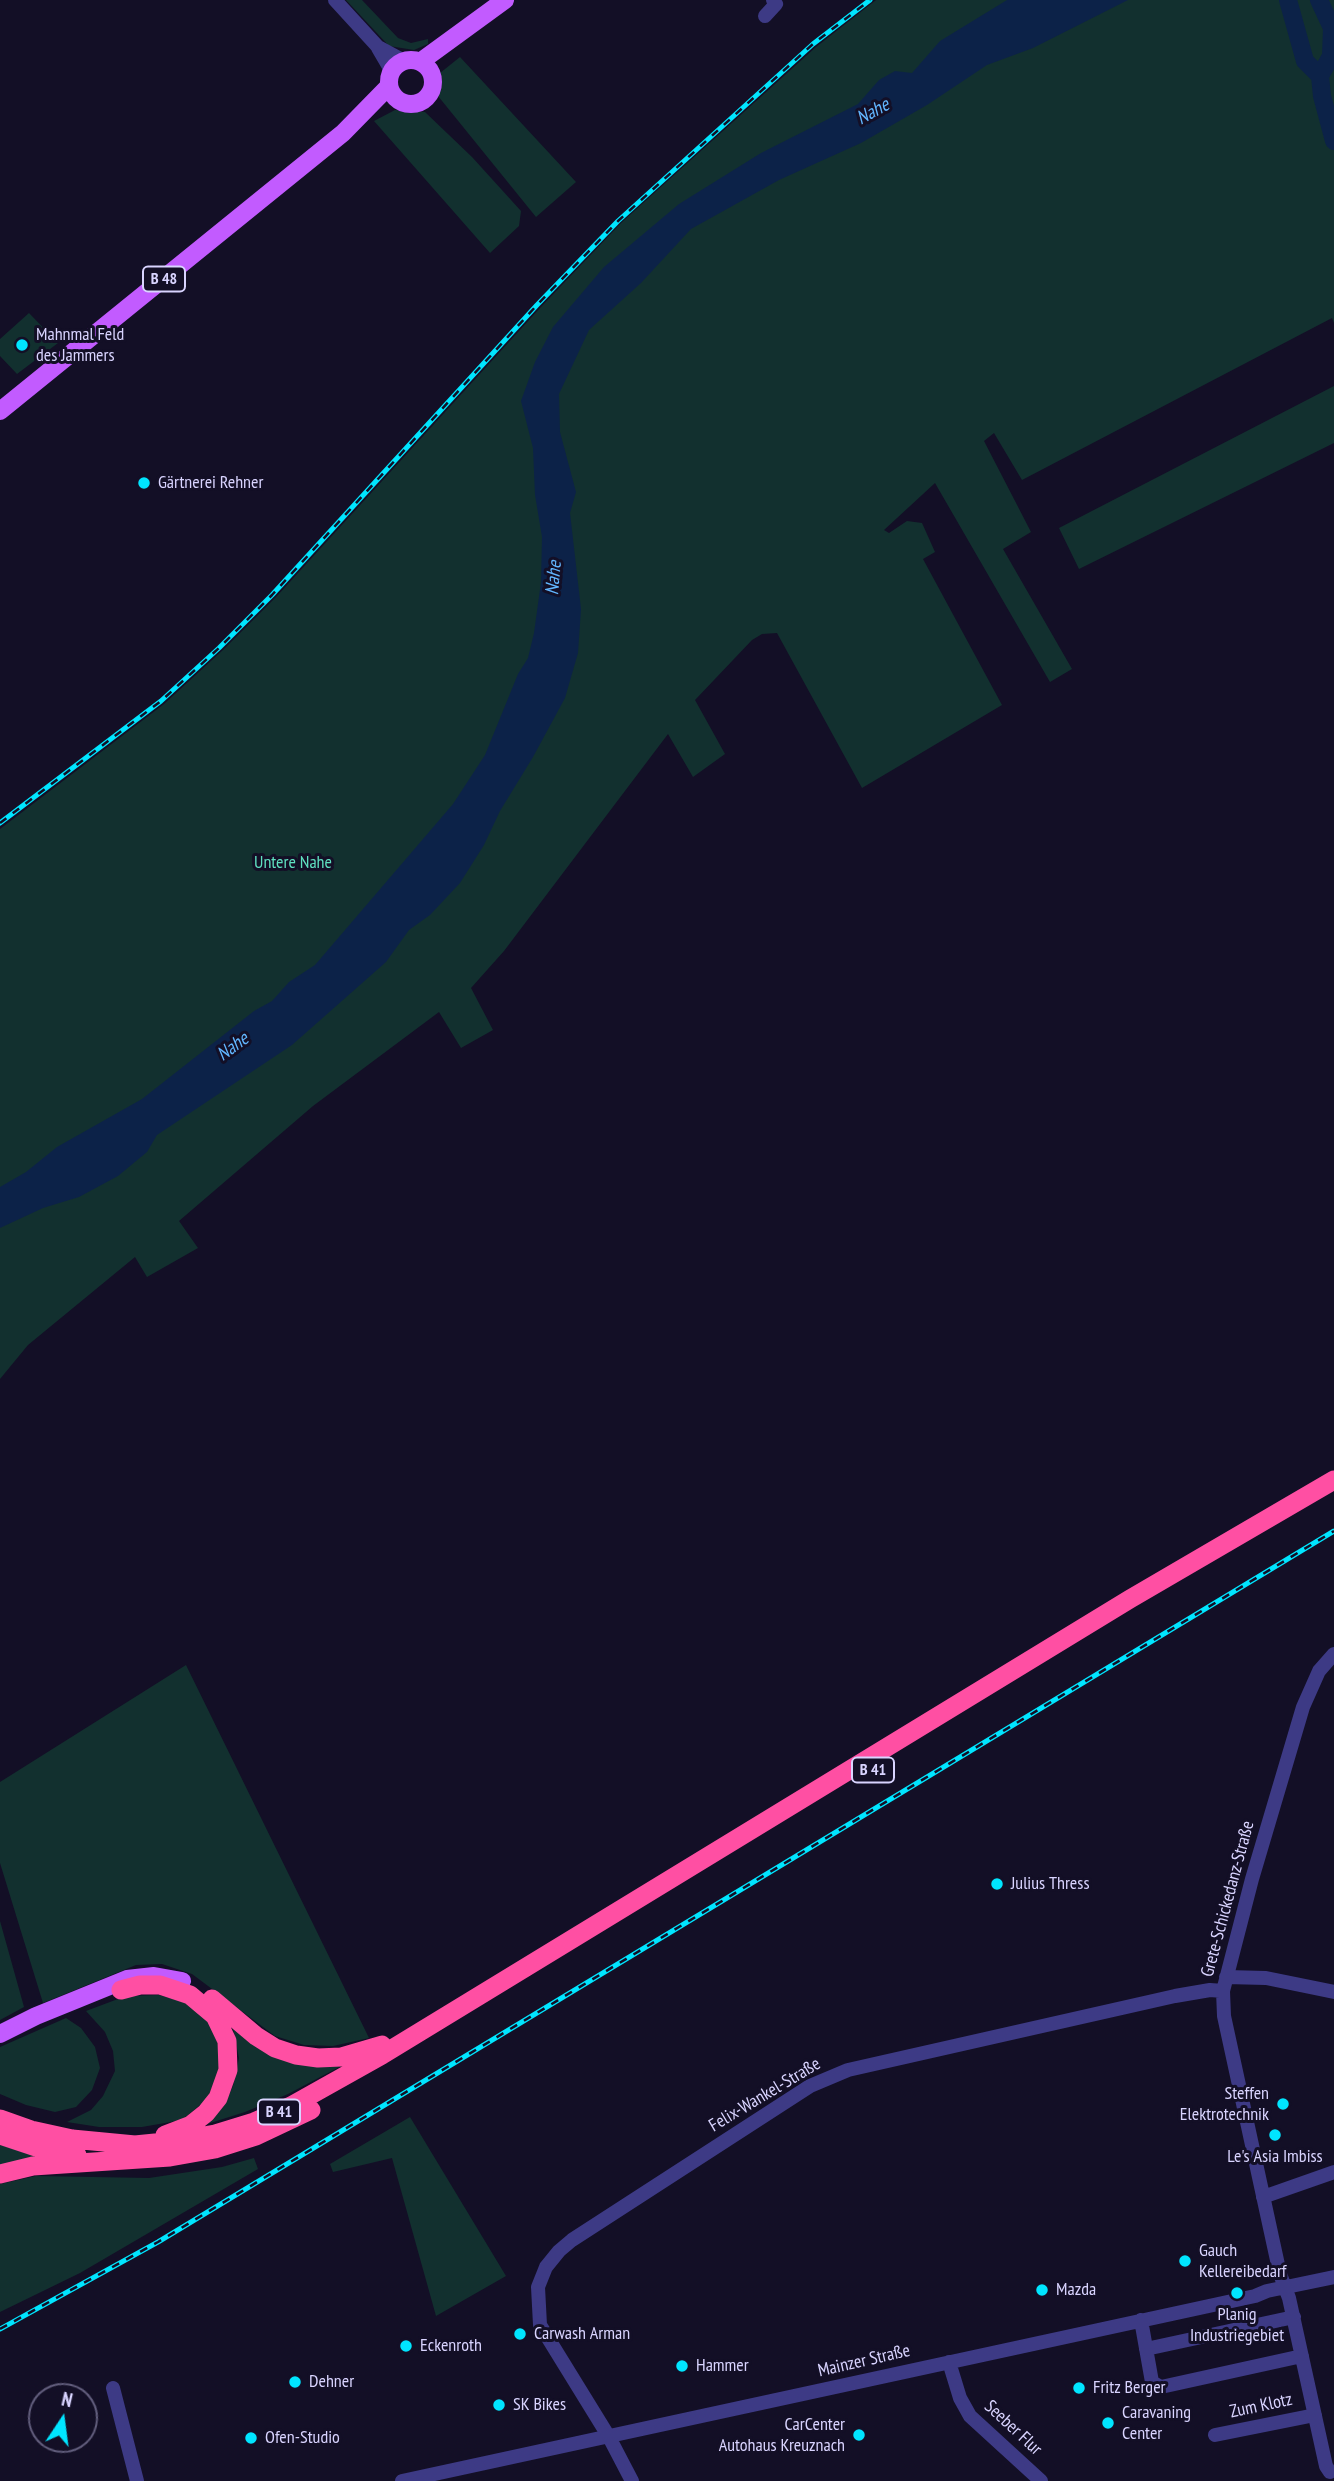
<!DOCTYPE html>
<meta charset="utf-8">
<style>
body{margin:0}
#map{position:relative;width:1334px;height:2481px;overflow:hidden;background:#130f26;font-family:"PT Sans Narrow",sans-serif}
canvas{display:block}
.north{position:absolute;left:28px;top:2383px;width:70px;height:70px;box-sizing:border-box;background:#130f26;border:2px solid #625e7d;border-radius:50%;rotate:13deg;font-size:19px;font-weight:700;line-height:28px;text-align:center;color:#d9d4ff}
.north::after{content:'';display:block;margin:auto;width:24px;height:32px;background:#00e5ff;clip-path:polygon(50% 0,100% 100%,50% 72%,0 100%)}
</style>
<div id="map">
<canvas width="1334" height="2481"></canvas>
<div class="north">N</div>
</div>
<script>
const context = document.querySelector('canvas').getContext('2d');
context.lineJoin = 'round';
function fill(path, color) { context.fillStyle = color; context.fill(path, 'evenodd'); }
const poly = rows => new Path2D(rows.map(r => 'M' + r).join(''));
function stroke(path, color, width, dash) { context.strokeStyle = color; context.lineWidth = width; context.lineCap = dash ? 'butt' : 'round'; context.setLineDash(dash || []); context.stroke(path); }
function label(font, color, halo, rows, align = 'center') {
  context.font = font + ' "PT Sans Narrow",sans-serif'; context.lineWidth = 6; context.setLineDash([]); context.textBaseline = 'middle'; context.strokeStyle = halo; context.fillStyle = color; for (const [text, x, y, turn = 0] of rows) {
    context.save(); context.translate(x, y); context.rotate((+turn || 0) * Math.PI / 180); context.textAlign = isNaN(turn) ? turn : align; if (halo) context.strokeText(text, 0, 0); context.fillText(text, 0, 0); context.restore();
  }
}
const green = poly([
 [346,0,362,0,398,38,411,43,428,39,428,44,414,50,389,46],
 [876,0,1334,0,1334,323,1332,318,1022,480,994,433,984,441,1031,532,1003,549,1072,669,1050,682,935,483,884,530,889,533,907,521,922,523,935,552,923,559,1002,705,862,788,777,633,762,634,752,640,695,700,725,754,693,777,668,734,504,951,471,988,493,1030,461,1048,439,1012,313,1106,179,1221,198,1248,147,1277,135,1257,28,1345,0,1379,0,829,164,704,224,649,277,596,540,308,621,223,816,47],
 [460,57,576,182,536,217,438,96,440,73],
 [395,110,425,112,472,157,521,211,519,226,490,253,374,121],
 [29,313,58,343,17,374,0,356,0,339],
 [1334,386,1334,443,1079,569,1059,528],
 [186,1665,369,2038,333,2046,304,2045,275,2036,192,1974,162,1964,136,1965,43,2003,0,1863,0,1782],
 [0,1921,24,2007,0,2020],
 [159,1995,191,2004,209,2021,220,2047,221,2068,207,2099,182,2120,142,2127,99,2127,67,2122,91,2110,103,2096,115,2071,113,2051,105,2032,86,2011,126,1996],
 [66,2018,81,2028,95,2047,100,2068,92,2090,76,2107,55,2112,26,2105,0,2094,0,2047],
 [233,2029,345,2064,288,2094,245,2112,207,2124,224,2106,233,2086,239,2058],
 [410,2117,506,2276,436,2316,392,2158,333,2172,330,2164],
 [0,2145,52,2159,0,2168],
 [254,2158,258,2169,80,2273,0,2312,0,2184,36,2176,149,2178,222,2167]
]);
const water = poly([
 [1007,0,1128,0,1033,48,987,65,927,105,861,143,779,180,691,229,641,283,589,330,559,394,560,432,576,492,570,513,581,609,578,653,565,698,533,757,500,811,484,845,460,883,430,915,409,930,386,962,292,1045,157,1135,147,1152,118,1176,79,1197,43,1208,0,1228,0,1187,26,1172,57,1147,142,1099,254,1011,272,1001,289,982,315,965,453,804,485,755,518,674,528,658,534,633,541,582,542,537,535,495,533,448,521,401,535,362,553,327,604,267,679,204,761,153,858,104,879,80,895,71,912,73,940,41]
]);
const river = poly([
 [1288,0,1305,61,1320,76],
 [1319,0,1332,28,1331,56,1320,76,1322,96,1334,141]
]);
const minor = poly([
 [335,0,378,47,404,61],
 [765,16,776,4,773,0],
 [378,48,392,72],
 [1226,1977,1266,1978,1334,1992],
 [1263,2197,1334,2172],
 [1141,2320,1152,2382,1161,2387,1302,2356],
 [1146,2349,1294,2317],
 [949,2362,960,2398,970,2416,1041,2481],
 [113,2388,137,2481],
 [1215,2435,1315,2415],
 [1330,2472,1326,2466,1289,2298,1280,2274,1224,2016,1223,1991,1252,1879,1303,1707,1319,1671,1334,1654],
 [402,2481,1255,2296,1267,2291,1334,2277],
 [632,2481,609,2437,540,2325,538,2287,546,2267,559,2251,572,2240,810,2086,848,2070,1175,1996,1210,1990,1223,1991]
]);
const major = poly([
 '389 82a22 22 0 1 1 44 0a22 22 0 1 1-44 0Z',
 [420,62,505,0],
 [0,411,343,133,389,86],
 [0,2034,36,2016,127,1979,154,1976,182,1981]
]);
const highway = poly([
 [121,1990,140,1985,160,1985,190,1995,215,2016,227,2041,228,2070,218,2098,206,2113,191,2125,165,2135],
 [212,1999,256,2036,275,2048,296,2055,318,2058,341,2057,382,2045],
 [0,2119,31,2130,72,2139,135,2145,175,2141,215,2134,254,2122,291,2106,382,2055,1130,1599,1334,1480],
 [0,2135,36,2147,77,2155],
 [0,2174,33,2166,170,2157,215,2149,256,2136,311,2110]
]);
const rail = poly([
 [0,823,161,701,219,648,272,595,537,305,618,221,813,44,870,0],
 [0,2329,158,2242,1334,1531]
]);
const markers = [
 [22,345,7,"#00e5ff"],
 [144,483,7,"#00e5ff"],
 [997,1884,7,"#00e5ff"],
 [1283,2104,7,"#00e5ff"],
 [1275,2135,7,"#00e5ff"],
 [1185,2261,7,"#00e5ff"],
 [1042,2290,7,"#00e5ff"],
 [1237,2293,7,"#00e5ff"],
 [520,2334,7,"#00e5ff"],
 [406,2346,7,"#00e5ff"],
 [682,2366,7,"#00e5ff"],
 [295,2382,7,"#00e5ff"],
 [1079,2388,7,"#00e5ff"],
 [499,2405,7,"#00e5ff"],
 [1108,2423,7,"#00e5ff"],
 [859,2435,7,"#00e5ff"],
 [251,2438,7,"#00e5ff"]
];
const shields = [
 [164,279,42],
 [873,1770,42],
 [279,2112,42]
];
const shieldNames = [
 ["B 48",164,279],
 ["B 41",873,1770],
 ["B 41",279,2112]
];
const poiNames = [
 ["Mahnmal Feld",36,335],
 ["des Jammers",36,356],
 ["Gärtnerei Rehner",158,483],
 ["Julius Thress",1011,1884],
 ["Steffen",1269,2094,"right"],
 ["Elektrotechnik",1269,2115,"right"],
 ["Le's Asia Imbiss",1275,2157,"center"],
 ["Gauch",1199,2251],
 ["Kellereibedarf",1199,2272],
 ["Mazda",1056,2290],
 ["Planig",1237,2315,"center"],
 ["Industriegebiet",1237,2336,"center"],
 ["Carwash Arman",534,2334],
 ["Eckenroth",420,2346],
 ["Hammer",696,2366],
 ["Dehner",309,2382],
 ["Fritz Berger",1093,2388],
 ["SK Bikes",513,2405],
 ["Caravaning",1122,2413],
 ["Center",1122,2434],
 ["CarCenter",845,2425,"right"],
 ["Autohaus Kreuznach",845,2446,"right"],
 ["Ofen-Studio",265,2438]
];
const parkNames = [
 ["Untere Nahe",293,863]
];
const streetNames = [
 ["Grete-Schickedanz-Straße",1228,1899,-75],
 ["Felix-Wankel-Straße",765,2095,-31],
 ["Mainzer Straße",864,2361,-13],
 ["Zum Klotz",1261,2406,-12],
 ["Seeber Flur",1013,2428,43]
];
const waterNames = [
 ["Nahe",873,112,-29],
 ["Nahe",554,578,-85],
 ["Nahe",233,1047,-36]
];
fill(green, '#12302f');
fill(water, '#0c2248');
stroke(river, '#0c2248', 18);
stroke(minor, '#3d3a85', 14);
stroke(major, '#c25bff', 18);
stroke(highway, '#ff4fa3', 19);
stroke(rail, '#00e5ff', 5);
stroke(rail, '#130f26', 2.5, [8]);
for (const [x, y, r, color] of markers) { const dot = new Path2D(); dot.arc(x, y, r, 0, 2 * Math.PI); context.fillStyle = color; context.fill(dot); stroke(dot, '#130f26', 2.5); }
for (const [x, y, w] of shields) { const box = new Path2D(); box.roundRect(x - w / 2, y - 12.5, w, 25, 5); context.fillStyle = '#130f26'; context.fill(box); stroke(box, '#d9d4ff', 2); }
label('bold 16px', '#d9d4ff', null, shieldNames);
label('18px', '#d9d4ff', '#130f26', poiNames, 'left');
label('18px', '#5fe0c0', '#130f26', parkNames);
label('18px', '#d9d4ff', '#130f26', streetNames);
label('italic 19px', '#62b6ff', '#130f26', waterNames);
</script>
